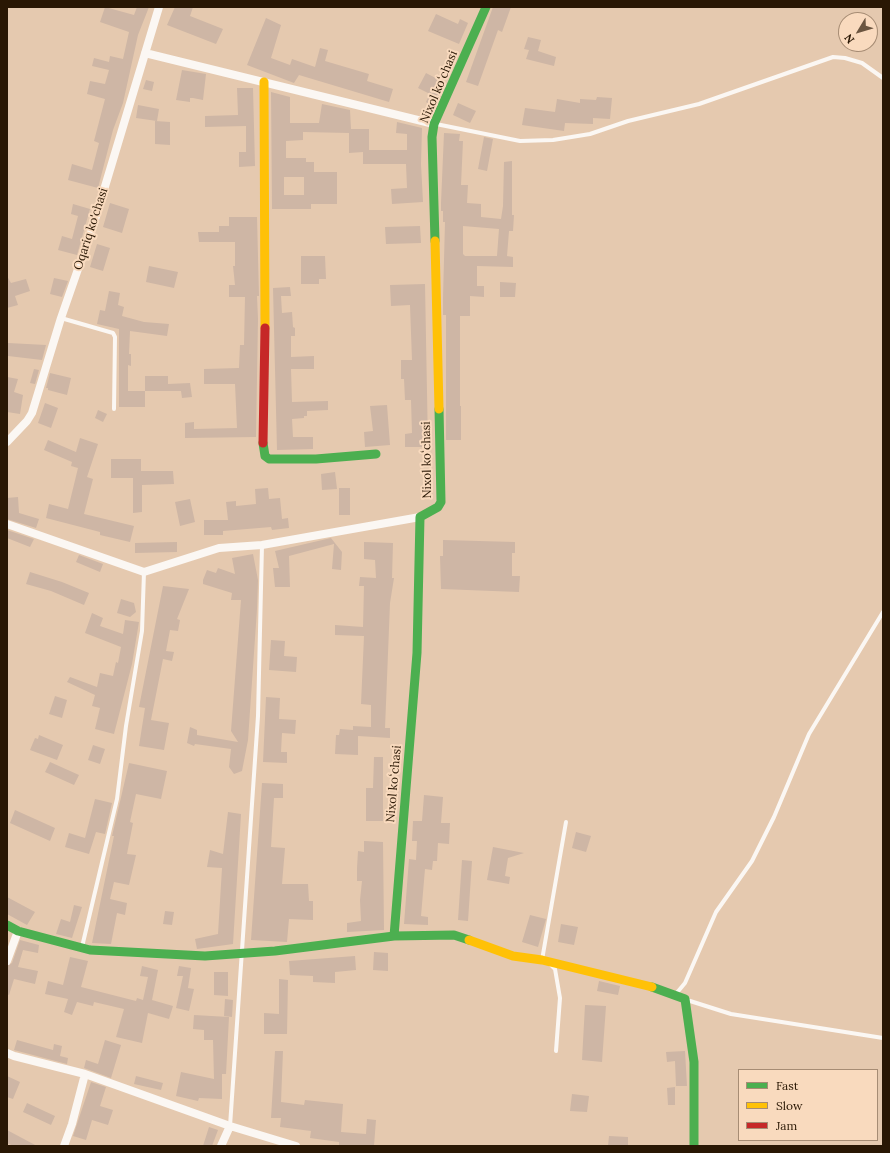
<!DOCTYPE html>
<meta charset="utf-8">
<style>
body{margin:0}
#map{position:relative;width:890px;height:1153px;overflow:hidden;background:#e5c9af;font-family:Lora,serif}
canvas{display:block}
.frame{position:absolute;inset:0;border:8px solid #291704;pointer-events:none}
.legend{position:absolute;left:738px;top:1069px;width:140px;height:72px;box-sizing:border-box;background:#f9dabe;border:1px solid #a68c74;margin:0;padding:5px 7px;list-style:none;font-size:12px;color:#291704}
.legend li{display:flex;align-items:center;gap:8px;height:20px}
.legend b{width:20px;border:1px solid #a68c74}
.north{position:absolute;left:838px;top:12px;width:40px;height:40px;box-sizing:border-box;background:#f9dabe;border:1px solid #a68c74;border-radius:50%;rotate:232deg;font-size:11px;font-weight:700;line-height:16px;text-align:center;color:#291704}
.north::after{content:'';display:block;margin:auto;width:14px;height:18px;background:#6b5540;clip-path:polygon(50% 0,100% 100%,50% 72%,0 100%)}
</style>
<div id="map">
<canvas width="890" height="1153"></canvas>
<div class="frame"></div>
<ul class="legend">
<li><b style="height:5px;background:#4caf50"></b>Fast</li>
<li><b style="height:5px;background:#ffc107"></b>Slow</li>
<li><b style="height:5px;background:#c62828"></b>Jam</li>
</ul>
<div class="north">N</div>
</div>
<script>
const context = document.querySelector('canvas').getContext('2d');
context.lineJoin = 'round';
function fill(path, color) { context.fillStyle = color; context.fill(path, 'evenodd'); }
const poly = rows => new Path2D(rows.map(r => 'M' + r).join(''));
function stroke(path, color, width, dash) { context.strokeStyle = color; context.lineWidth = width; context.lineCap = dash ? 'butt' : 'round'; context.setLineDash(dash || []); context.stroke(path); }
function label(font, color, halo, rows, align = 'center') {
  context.font = font + ' Lora,serif'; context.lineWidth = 4; context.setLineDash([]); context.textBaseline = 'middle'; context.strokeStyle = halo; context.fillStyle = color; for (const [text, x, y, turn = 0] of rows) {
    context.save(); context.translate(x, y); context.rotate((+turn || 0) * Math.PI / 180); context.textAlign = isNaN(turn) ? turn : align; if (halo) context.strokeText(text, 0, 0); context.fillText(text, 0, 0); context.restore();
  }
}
const building = poly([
 [105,7,134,15,137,7,149,7,138,35,123,103,113,130,98,188,68,180,72,164,92,170,99,143,94,141,105,99,87,94,90,81,105,84,109,70,92,66,94,58,109,62,110,56,123,59,129,32,100,22],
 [175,7,193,7,190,16,223,29,216,44,167,25],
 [493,7,511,7,502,32,498,30,478,86,466,82],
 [436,14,458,24,460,19,468,23,459,44,428,31],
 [266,18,281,25,271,58,290,65,292,59,315,67,320,48,328,50,325,61,369,74,367,81,393,89,389,102,299,75,294,83,247,65],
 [528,37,541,40,538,51,556,57,554,66,526,59,529,50,524,49],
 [182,70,206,74,203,100,193,98,190,98,190,102,176,100],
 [426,73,445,83,434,108,426,102,430,94,418,88],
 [146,80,154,82,152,91,143,89],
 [237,88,253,88,255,166,239,167,239,152,246,152,246,126,205,127,205,116,238,115],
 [271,92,290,97,290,123,319,123,322,104,350,110,351,129,369,129,369,150,407,150,407,134,396,133,397,122,422,128,421,164,423,202,392,204,391,189,407,188,406,164,363,164,363,152,349,153,349,133,303,132,303,140,286,141,286,158,306,158,306,162,314,162,314,172,337,172,337,204,311,204,311,209,272,209],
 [284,177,304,177,304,195,284,195],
 [597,97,612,98,610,119,593,118,593,124,565,123,564,131,522,125,525,108,555,112,557,99,580,103,580,99,596,100],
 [458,103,476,111,470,123,453,115],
 [138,105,159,109,157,121,136,118],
 [155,121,170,122,170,145,155,144],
 [444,133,460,134,459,141,463,141,461,185,468,185,467,203,481,204,481,217,501,219,503,206,504,162,512,161,512,215,514,215,513,231,509,231,507,256,513,257,513,267,477,266,477,286,484,286,484,297,470,296,470,316,460,316,460,406,461,406,461,440,446,440,446,315,443,315,443,298,445,222,443,222,443,211,441,211,441,203],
 [463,226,499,229,497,256,465,256,463,254],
 [484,137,493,139,487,171,478,169],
 [110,203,129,209,122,233,103,227],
 [73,204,90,209,77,255,58,250,62,236,72,239,78,216,71,214],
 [229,217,257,217,259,296,257,296,258,319,256,437,185,438,185,423,194,422,194,429,237,428,235,384,204,384,204,369,239,368,240,345,244,345,245,297,229,297,229,285,235,285,233,266,235,266,235,242,199,242,198,232,219,232,219,226,229,226],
 [420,226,421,243,386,244,385,227],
 [97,244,110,248,103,271,90,267],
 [301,256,325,256,326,279,319,279,319,284,301,284],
 [149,266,178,272,174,288,146,282],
 [7,276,11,283,26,279,30,291,15,296,18,305,7,308],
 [54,278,68,281,62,297,50,294],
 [500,282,516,283,515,297,500,297],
 [425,284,428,447,405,447,405,434,412,433,411,400,405,400,404,379,401,379,401,360,412,360,410,305,391,306,390,285],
 [290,287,291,296,281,296,282,313,292,312,293,327,295,328,295,336,291,336,291,357,314,356,314,369,291,369,292,402,328,401,328,410,307,411,307,416,304,416,304,418,292,419,293,437,313,437,313,449,277,450,273,288],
 [109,291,120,293,118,305,124,307,122,316,144,322,169,324,167,336,130,331,129,354,131,354,131,366,128,365,128,391,145,391,145,407,119,407,119,329,97,324,100,310,105,311],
 [8,343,46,345,42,360,8,356],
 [34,369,39,370,35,384,30,383],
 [50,373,71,378,67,395,48,390,48,388,46,388],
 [145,376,168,376,168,384,190,383,192,397,182,398,181,391,145,391],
 [7,377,18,379,14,392,23,395,20,414,7,412],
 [45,403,58,408,51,428,38,423],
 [387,405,390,445,365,447,364,432,373,431,370,406],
 [98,410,107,414,103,422,95,418],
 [80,438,98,444,87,477,93,479,84,514,134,526,130,542,100,535,100,532,46,518,49,504,68,509,78,468,71,466,72,462,44,450,48,440,76,452],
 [111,459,141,459,141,471,173,471,174,484,142,485,142,512,133,513,133,478,111,478],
 [335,472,337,489,322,490,321,474],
 [268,488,269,499,280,498,282,519,288,518,289,528,272,530,271,527,223,531,223,535,204,535,204,520,228,520,226,502,236,501,236,506,256,504,255,489],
 [339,488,350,488,350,515,339,515],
 [18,497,19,513,39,519,36,528,7,519,7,498],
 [190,499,195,522,180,526,175,502],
 [7,530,34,539,30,547,7,538],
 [331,538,342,552,341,570,332,569,334,544,289,556,290,587,275,587,273,568,279,568,275,551],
 [443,540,515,542,515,553,512,553,512,576,520,576,519,592,441,589,440,556,443,556],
 [177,542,177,552,135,553,135,543],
 [364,542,393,543,392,578,394,578,390,603,385,728,390,728,390,738,358,736,358,755,335,754,336,735,339,735,340,729,353,730,353,726,371,727,371,705,361,704,364,636,335,635,335,625,363,627,364,586,359,586,360,577,376,578,375,560,364,559],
 [253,554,258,580,257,609,248,740,242,771,234,774,229,767,231,749,195,744,194,746,187,743,190,727,197,730,197,735,238,742,231,731,241,600,231,600,232,593,203,584,203,580,207,570,216,573,218,568,235,574,232,558],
 [79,555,103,564,100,572,76,562],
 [30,572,62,582,89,593,84,605,51,591,26,584],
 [163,586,189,589,177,619,180,620,178,631,170,630,166,651,174,652,172,661,163,659,151,720,169,723,164,750,139,746,145,708,139,707],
 [121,599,134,603,136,612,130,617,117,613],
 [92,613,103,618,100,626,123,634,125,620,139,622,132,664,114,734,95,729,100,708,92,706,95,695,67,682,70,677,97,687,100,673,113,676,116,662,118,663,121,647,85,633],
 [271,640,285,641,284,656,297,657,296,672,269,670],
 [55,696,67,700,62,718,49,714],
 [266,697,280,698,279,719,296,720,295,734,282,733,281,752,287,752,287,763,263,762],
 [39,735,63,745,57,760,30,750,35,738,38,739],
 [93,745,105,749,100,764,88,760],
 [374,757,383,757,383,821,366,821,366,788,373,788],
 [50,762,79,775,74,785,45,772],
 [129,763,167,771,161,799,136,794,130,822,133,823,127,854,136,855,129,885,114,882,110,899,127,903,125,915,117,913,111,944,92,943,114,836,112,836],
 [262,783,283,784,283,798,274,798,271,847,285,848,282,884,308,884,309,901,313,901,313,920,289,919,287,942,251,940],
 [424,795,443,797,441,823,450,823,449,844,438,843,437,861,433,861,432,870,425,869,421,916,428,917,428,925,404,924,409,859,416,860,417,841,412,841,413,821,422,821],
 [95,799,112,803,105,834,96,832,89,854,65,847,69,833,85,838],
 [15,810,55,828,50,841,10,823],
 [228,812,241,814,233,944,197,949,195,939,218,934,222,868,207,867,210,850,223,854],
 [576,832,591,836,586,852,572,848],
 [364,841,383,842,384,930,347,932,347,923,361,921,360,900,362,881,357,881,357,868,358,851,364,852],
 [493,847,524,853,508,858,505,876,510,877,509,884,487,880],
 [462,860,472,861,468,921,458,920],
 [7,897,35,912,27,925,7,914],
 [74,905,82,907,72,938,56,934,61,919,70,922],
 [165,911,174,912,172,925,163,924],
 [530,915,546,919,538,947,522,942],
 [561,924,578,927,574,945,558,942],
 [20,940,39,945,38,953,23,950,18,967,38,971,35,984,14,979,9,995,7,994,7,966,12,963],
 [374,952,388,953,388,971,373,970],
 [355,956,356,970,335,972,335,983,313,982,313,976,290,975,289,961],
 [70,957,88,961,81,987,136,1001,137,998,143,1000,148,977,140,976,142,966,158,970,152,1000,173,1006,169,1019,148,1013,142,1043,116,1037,124,1009,94,1002,93,1006,77,1002,72,1015,64,1012,68,999,45,994,48,981,63,985],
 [179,966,191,968,188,988,194,989,189,1011,176,1008,183,976,177,976],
 [214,972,228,972,228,996,214,995],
 [279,979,288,980,287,1034,264,1034,264,1013,279,1014],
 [599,981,620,986,618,995,597,991],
 [225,999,233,1000,232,1017,224,1016],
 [585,1005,606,1006,602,1062,582,1060],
 [194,1015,229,1017,226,1074,222,1074,222,1099,199,1098,198,1101,176,1096,181,1072,214,1079,213,1040,204,1040,204,1030,193,1029],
 [17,1040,53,1050,54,1044,62,1046,60,1056,68,1058,67,1064,14,1050],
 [105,1040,121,1045,111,1078,84,1068,86,1060,98,1064],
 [275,1051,283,1051,281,1102,304,1105,305,1100,343,1104,341,1132,366,1134,367,1119,376,1120,374,1146,339,1146,339,1142,310,1138,311,1131,280,1127,281,1118,271,1118],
 [685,1051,687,1086,676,1086,675,1061,667,1062,666,1052],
 [7,1076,20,1082,13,1099,7,1097],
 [136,1076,163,1083,161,1090,134,1084],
 [91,1082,106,1087,100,1106,113,1110,108,1125,92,1120,86,1140,73,1136],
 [675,1087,675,1105,668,1105,667,1088],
 [572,1094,589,1096,587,1112,570,1111],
 [27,1103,55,1116,51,1125,23,1112],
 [209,1127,218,1130,212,1146,203,1146],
 [7,1130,37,1146,13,1146,7,1143],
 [609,1136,628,1137,628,1146,608,1146]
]);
const lane = poly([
 [436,124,520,141,553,140,590,134,628,121,699,104,833,57,845,58,862,63,883,78],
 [61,318,113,333,115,337,114,409],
 [82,947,117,799,126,726,142,631,144,572],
 [542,960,566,822],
 [551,965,555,969,560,998,556,1051],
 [675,995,685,983,716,912,752,861,774,817,809,734,883,612],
 [687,1000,731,1014,883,1038],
 [230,1126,258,716,262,545]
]);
const street = poly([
 [145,53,434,124],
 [7,442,27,421,32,413,61,318,94,223,159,7],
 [7,524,144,572,219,548,262,545,420,517],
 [7,961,18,931],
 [7,1053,14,1056,85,1074,230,1126,296,1146],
 [64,1146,72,1124,85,1074],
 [221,1146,230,1126]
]);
const fast = poly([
 [435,241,432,137,434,124,486,7],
 [263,443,265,456,269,459,316,459,376,454],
 [7,925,18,931,90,950,205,956,275,951,394,936,454,935,469,940],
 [394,936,417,653,420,517,438,507,441,502,439,409],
 [652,987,685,999,694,1062,694,1146]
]);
const slow = poly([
 [264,82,265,328],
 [435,241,439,409],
 [469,940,513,956,542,960,652,987]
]);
const jam = poly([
 [263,443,265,328]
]);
const streetNames = [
 ["Nixol koʻchasi",439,87,-67],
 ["Oqariq ko'chasi",91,229,-72],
 ["Nixol koʻchasi",427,460,-91],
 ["Nixol koʻchasi",394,784,-85]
];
fill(building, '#ceb6a5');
stroke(lane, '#fbf7f3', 4);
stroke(street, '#fbf7f3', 8);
stroke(fast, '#4caf50', 9);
stroke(slow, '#ffc107', 9);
stroke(jam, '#c62828', 9);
label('12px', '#291704', '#f9dabe', streetNames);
</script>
